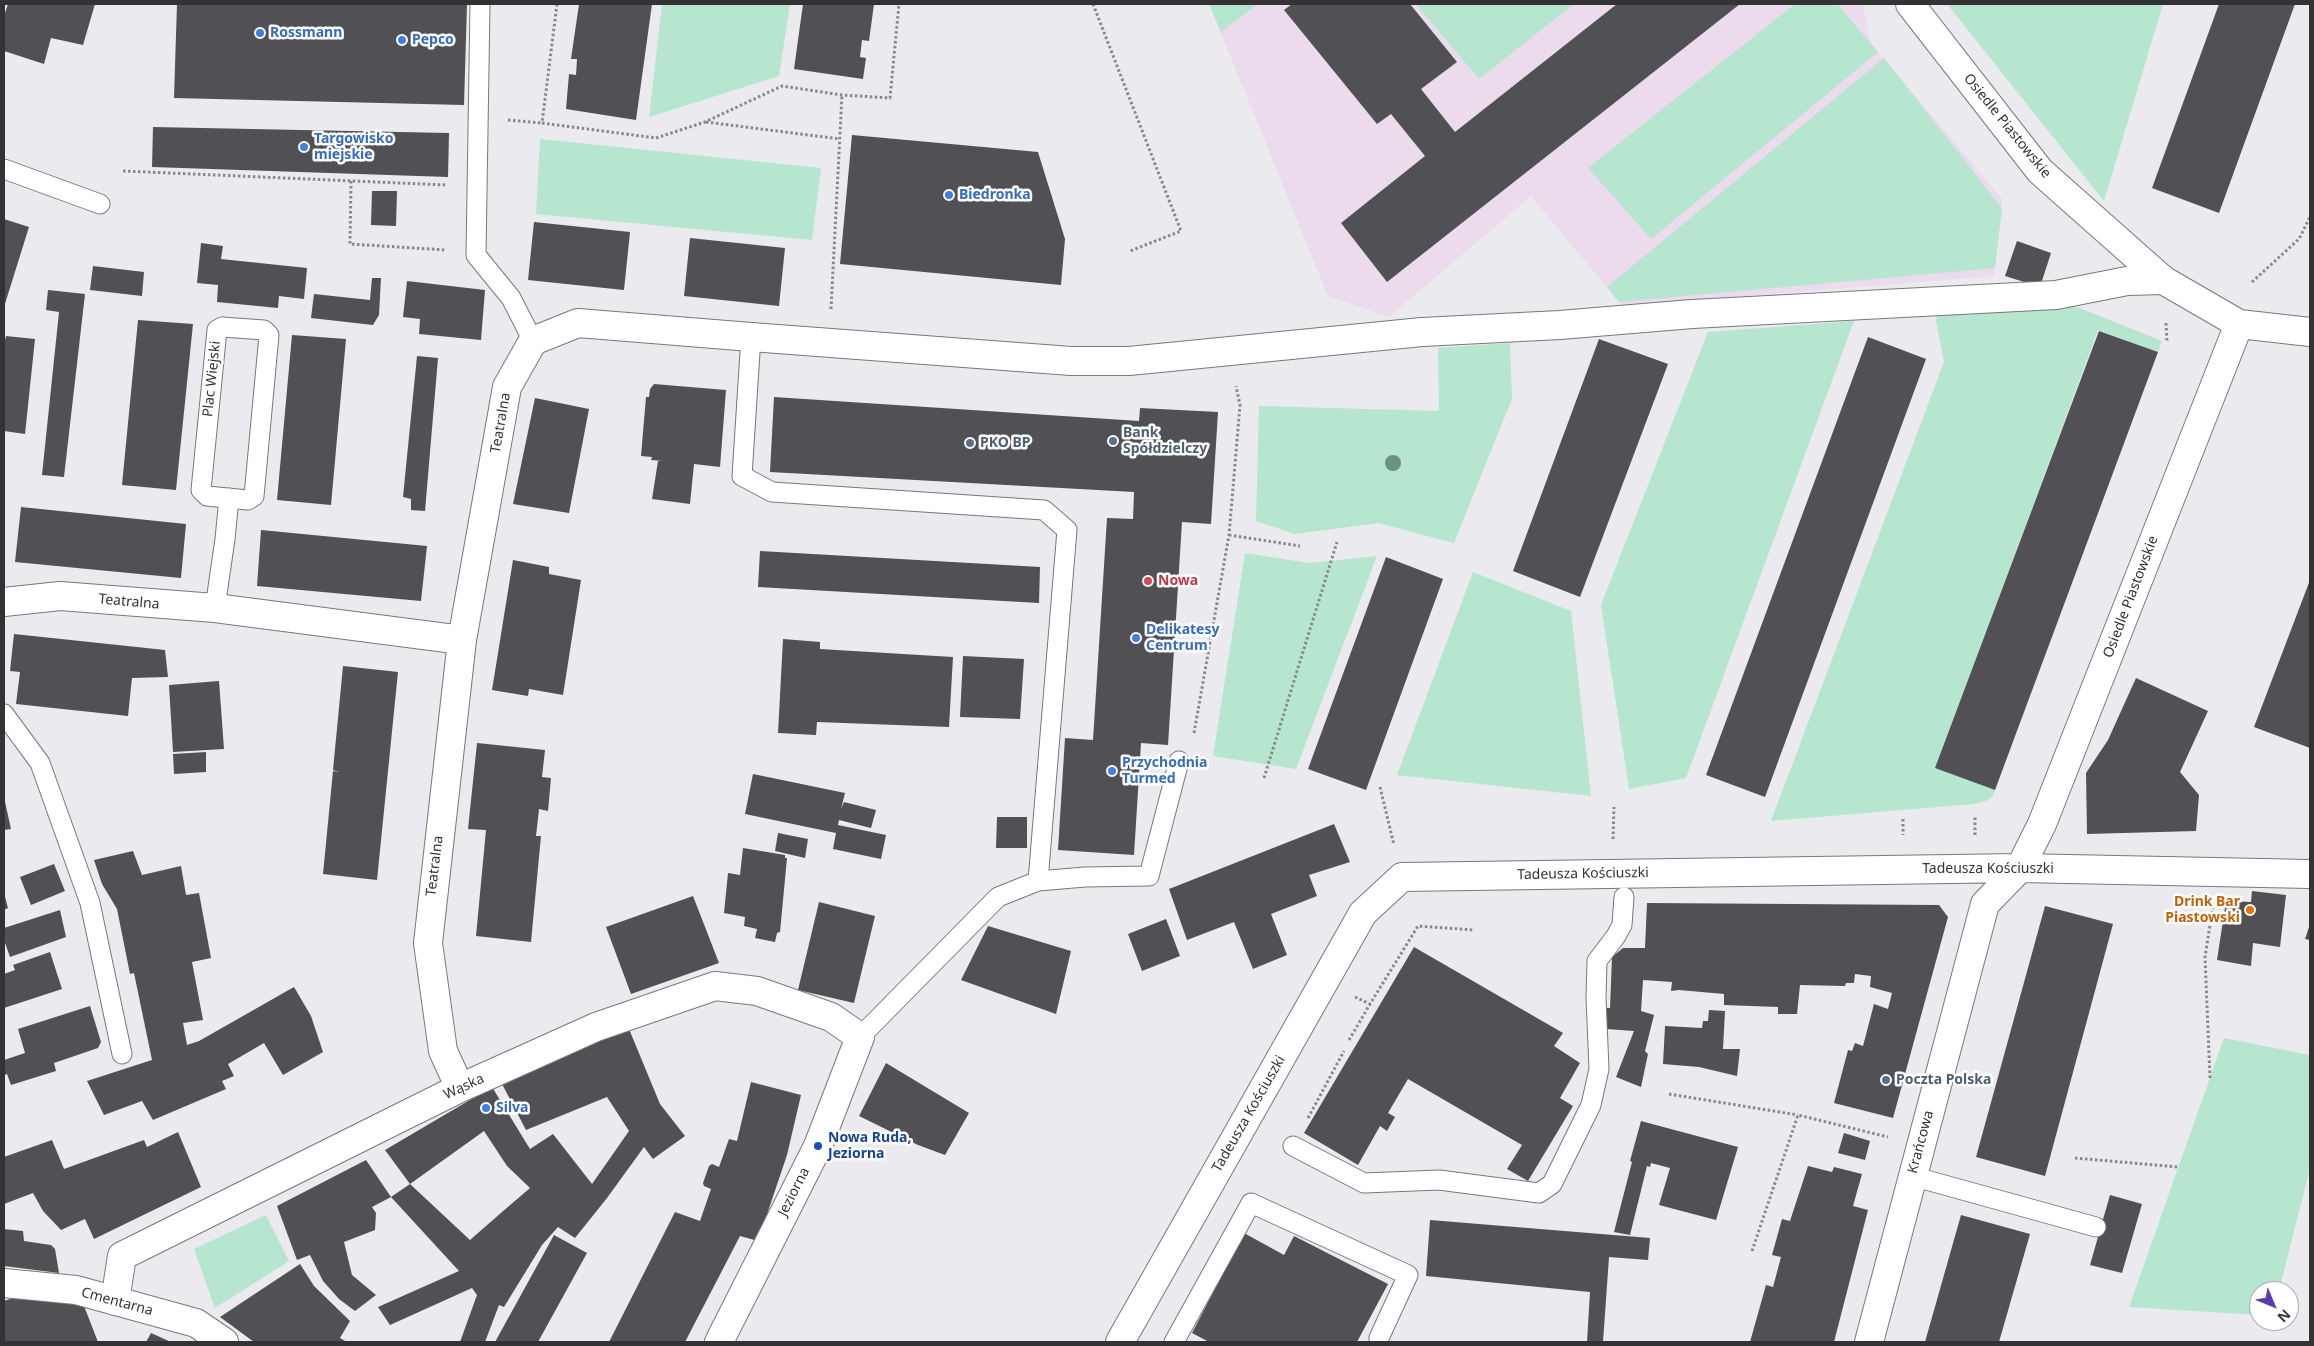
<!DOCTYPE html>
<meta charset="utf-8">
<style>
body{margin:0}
#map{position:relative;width:2314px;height:1346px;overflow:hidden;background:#ebeaef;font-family:"Noto Sans",sans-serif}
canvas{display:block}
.frame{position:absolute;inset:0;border:5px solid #333335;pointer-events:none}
.north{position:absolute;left:2249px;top:1281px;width:50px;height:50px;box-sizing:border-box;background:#fff;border:1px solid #adadae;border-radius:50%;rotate:135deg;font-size:14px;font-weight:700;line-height:20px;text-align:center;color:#333335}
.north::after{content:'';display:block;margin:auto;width:18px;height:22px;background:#5c3ab2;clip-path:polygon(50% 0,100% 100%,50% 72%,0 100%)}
</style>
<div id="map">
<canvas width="2314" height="1346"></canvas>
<div class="frame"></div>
<div class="north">N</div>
</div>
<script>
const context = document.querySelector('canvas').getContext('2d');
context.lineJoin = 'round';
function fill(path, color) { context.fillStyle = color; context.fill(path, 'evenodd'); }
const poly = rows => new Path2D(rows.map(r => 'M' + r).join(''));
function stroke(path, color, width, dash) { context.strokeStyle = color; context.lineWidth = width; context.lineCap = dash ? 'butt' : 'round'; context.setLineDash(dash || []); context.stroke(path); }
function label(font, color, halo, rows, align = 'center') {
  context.font = font + ' "Noto Sans",sans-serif'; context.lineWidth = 5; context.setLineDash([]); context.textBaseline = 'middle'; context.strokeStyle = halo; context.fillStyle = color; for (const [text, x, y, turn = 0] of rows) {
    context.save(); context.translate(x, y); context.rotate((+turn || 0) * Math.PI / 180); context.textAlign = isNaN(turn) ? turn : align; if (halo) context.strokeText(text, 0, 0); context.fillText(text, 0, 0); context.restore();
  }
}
const education = poly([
 [1209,4,1862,4,1871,43,2002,199,1994,276,1622,306,1531,196,1389,317,1328,296]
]);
const green = poly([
 [662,4,790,4,779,76,649,117],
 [1209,4,1258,4,1221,32],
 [1416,4,1574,4,1479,79],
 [1795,4,1837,4,1878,52,1651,239,1588,168],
 [1947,4,2163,4,2104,201],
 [1884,58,2002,208,1995,268,1619,302,1607,287],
 [540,139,821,168,812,240,536,214],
 [2062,301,2162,341,2158,352,2098,330,1936,768,1995,790,1992,797,1986,801,1973,804,1771,821,1944,362,1936,321,1939,309],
 [1854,321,1686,778,1629,789,1601,605,1708,332],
 [1510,343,1512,399,1454,543,1378,523,1295,534,1256,521,1259,406,1439,411,1438,348],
 [1245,553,1309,563,1377,556,1296,769,1213,756],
 [1473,572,1571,611,1591,796,1397,775],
 [2224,1038,2310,1055,2310,1168,2279,1291,2259,1291,2259,1315,2129,1307],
 [266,1215,289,1261,215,1308,194,1249]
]);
const building = poly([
 [8,4,95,4,83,45,51,38,44,64,4,51,4,16],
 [177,4,467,4,464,105,174,98],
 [579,4,652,4,636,120,566,109,569,74,576,75,577,59,571,59],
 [803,4,874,4,869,41,862,40,860,57,866,58,863,79,794,69],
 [1292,4,1410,4,1457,62,1421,89,1455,132,1617,4,1740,4,1387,282,1341,223,1425,156,1391,114,1377,124,1284,10],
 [2219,4,2295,4,2219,213,2152,188],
 [153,127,449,133,448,177,152,167],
 [852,135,1038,152,1065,239,1061,285,840,264],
 [372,191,397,191,396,226,371,225],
 [4,219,29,227,4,307],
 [534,222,630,232,624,290,528,280],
 [690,238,785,248,779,306,684,296],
 [2017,241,2051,253,2040,287,2005,276],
 [201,243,223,246,221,259,307,268,304,299,279,296,278,308,217,302,218,285,197,283],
 [93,266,144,272,142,296,90,290],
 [372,278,381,278,379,315,373,325,311,318,314,294,370,300],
 [407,281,485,290,481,340,419,334,420,319,403,317],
 [48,290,85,294,64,477,42,475,59,312,46,310],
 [138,320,193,324,176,490,122,485],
 [2099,331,2158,352,1995,790,1935,768],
 [292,335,346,339,331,505,277,500],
 [6,336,35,339,25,434,4,431,4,344],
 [1868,337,1926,359,1765,797,1706,775],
 [1599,339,1668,364,1580,597,1513,571],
 [417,356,438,358,425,511,411,510,411,499,403,497],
 [654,384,726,390,720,467,694,464,690,504,652,499,658,461,663,461,651,460,652,457,641,456,646,397,649,397,650,389],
 [774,397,1139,421,1140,408,1218,412,1211,524,1182,522,1168,745,1141,743,1134,855,1058,850,1065,738,1093,740,1107,518,1133,519,1134,492,770,472],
 [535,398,589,409,569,513,513,504],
 [21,507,186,524,181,578,15,562],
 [261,530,427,546,421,601,257,586],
 [760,551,1040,567,1039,603,758,587],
 [1386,557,1443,579,1366,790,1308,769],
 [513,560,549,567,549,574,581,580,563,695,529,689,528,696,492,690],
 [2310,580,2310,748,2254,727],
 [14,634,165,650,168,677,132,678,128,716,16,704,20,672,10,671],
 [783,639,820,642,820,649,953,657,949,727,817,722,816,735,778,733],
 [963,656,1024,659,1020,719,960,717],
 [343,666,398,672,377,880,323,874,333,771,339,772,333,770],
 [2136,678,2208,711,2180,772,2199,795,2196,831,2087,834,2086,773,2108,740],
 [219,681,224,749,173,752,169,685],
 [477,743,545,750,542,777,551,778,548,811,539,809,536,836,541,836,531,942,476,936,486,830,468,829],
 [206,752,206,772,174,774,173,754],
 [753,774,845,793,841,809,844,802,876,810,871,828,839,820,838,825,886,835,881,859,833,849,836,833,745,814],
 [4,797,11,829,4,830],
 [997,817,1027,817,1027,848,996,848],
 [1334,824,1350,862,1309,875,1317,896,1271,914,1287,955,1253,969,1234,922,1187,940,1169,889],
 [778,833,808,839,805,858,775,851],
 [743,848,785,855,785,858,787,858,780,932,777,933,775,942,755,938,757,929,744,926,745,917,724,913,728,873,740,875],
 [133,851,142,875,181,866,186,895,199,893,211,958,192,962,203,1020,183,1023,187,1045,199,1041,294,987,311,1016,323,1052,283,1075,264,1043,228,1064,234,1076,222,1081,226,1089,153,1120,142,1101,104,1115,87,1081,152,1060,134,973,130,974,117,909,102,884,94,860],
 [54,864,65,891,31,905,20,877],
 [2252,891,2286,895,2280,947,2253,943,2251,966,2217,960,2226,901,2251,902],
 [4,893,8,908,4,910],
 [693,896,719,963,631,994,606,927],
 [819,902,875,916,854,1003,798,990],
 [1647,903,1939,905,1948,917,1893,1118,1834,1103,1848,1050,1852,1051,1855,1043,1863,1046,1874,1004,1888,1009,1892,993,1870,987,1871,976,1855,974,1854,983,1846,983,1845,986,1800,985,1797,1014,1778,1014,1778,1007,1724,1005,1724,994,1679,990,1671,991,1672,982,1643,980,1641,1011,1654,1015,1645,1051,1648,1054,1641,1087,1616,1077,1634,1031,1606,1029,1607,1008,1610,1008,1612,957,1623,948,1645,948],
 [2045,906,2113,924,2045,1176,1976,1157],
 [60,910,66,937,10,957,4,940,4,928],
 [1166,919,1180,956,1142,971,1128,934],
 [2310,924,2310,940,2305,939],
 [988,926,1071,951,1056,1014,961,980],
 [1414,947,1563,1033,1554,1046,1580,1063,1560,1098,1573,1106,1528,1181,1507,1169,1522,1145,1408,1079,1388,1113,1395,1117,1387,1131,1380,1126,1358,1165,1304,1133],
 [50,952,62,989,4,1008,4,974,15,970,13,965],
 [90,1006,101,1042,98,1048,54,1063,56,1071,11,1085,7,1074,4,1075,4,1060,25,1053,18,1029],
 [1709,1010,1725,1011,1723,1049,1740,1049,1737,1076,1699,1067,1663,1064,1665,1026,1702,1028,1703,1021,1708,1021],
 [629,1029,660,1104,685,1136,653,1159,644,1147,607,1198,575,1238,558,1227,542,1245,504,1307,499,1305,485,1342,460,1342,477,1295,472,1288,390,1325,378,1307,459,1271,391,1197,372,1207,376,1213,375,1230,344,1242,352,1275,376,1295,355,1311,339,1299,323,1281,310,1255,297,1260,277,1206,366,1160,391,1197,410,1184,470,1240,502,1212,530,1188,507,1166,484,1131,410,1184,385,1150,492,1087,530,1149,553,1134,592,1184,629,1131,607,1097,526,1130,501,1082],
 [886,1063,969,1113,945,1155,918,1145,859,1116],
 [751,1082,801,1095,787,1155,758,1241,740,1236,685,1342,609,1342,675,1212,700,1221,711,1189,704,1186,703,1183,709,1166,712,1164,719,1167,729,1139,737,1141],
 [1641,1121,1738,1147,1716,1220,1659,1205,1670,1168,1651,1163,1650,1167,1647,1166,1630,1235,1614,1232,1632,1162,1630,1161],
 [178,1132,201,1187,94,1239,85,1219,61,1230,43,1211,33,1193,4,1204,4,1157,52,1140,64,1169,144,1140,147,1147],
 [1844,1133,1870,1141,1865,1160,1838,1153],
 [1808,1166,1832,1172,1834,1167,1862,1174,1853,1206,1868,1210,1834,1342,1750,1342,1766,1285,1773,1287,1781,1257,1772,1255,1782,1219,1790,1221],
 [2110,1195,2142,1204,2122,1273,2090,1265],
 [1961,1215,2030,1234,1999,1342,1925,1342],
 [1430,1220,1650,1238,1648,1260,1609,1257,1603,1342,1587,1342,1590,1292,1426,1276],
 [4,1229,23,1231,24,1241,51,1245,55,1249,59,1273,4,1266],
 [1244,1233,1284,1255,1294,1236,1388,1284,1357,1342,1209,1342,1192,1333],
 [554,1235,587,1253,538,1342,495,1342],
 [300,1264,314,1286,350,1321,340,1338,347,1342,254,1342,220,1317],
 [19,1296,84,1306,98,1342,4,1342,4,1301],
 [151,1333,171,1342,146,1342]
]);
const path = poly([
 [557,4,542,123,656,138,705,122,782,86,842,95,890,98,899,4],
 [1093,4,1181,231,1130,251],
 [508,120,542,123],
 [706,122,840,139],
 [123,171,446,185],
 [351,181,350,244,446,250],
 [2252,282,2299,239,2310,217],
 [831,309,842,95],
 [2166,323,2167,342],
 [1229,535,1300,546],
 [1194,733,1229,535,1240,405,1236,386],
 [1264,778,1337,542],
 [1380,787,1394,845],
 [1903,819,1903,835],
 [1975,835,1975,815],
 [1613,839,1614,807],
 [1355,997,1370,1004,1418,926,1474,930],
 [1349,1040,1370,1004],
 [2210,1078,2205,957,2213,906],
 [1669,1094,1798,1115],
 [1308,1118,1344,1051],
 [2075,1158,2178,1167],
 [1752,1251,1798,1115,1888,1137]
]);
const service = poly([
 [480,4,476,255,511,298,533,341],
 [4,169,100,204],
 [222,327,264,330,269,335,254,496,248,500,207,496,201,490,217,330,222,327],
 [751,337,742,476,772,492,1044,510,1067,530,1038,881],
 [215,608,225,539,229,498],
 [4,714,40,763,90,903,122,1054],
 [860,1037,998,897,1038,881,1085,877,1149,876,1179,761],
 [1293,1146,1364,1183,1439,1180,1539,1193,1552,1184,1591,1105,1599,1069,1596,998,1597,961,1616,936,1622,925,1624,897],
 [1912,1176,2096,1227],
 [1174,1342,1251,1203,1408,1275,1379,1338]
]);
const pedestrian = poly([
 [751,337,1071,361,1129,361,1422,332,1560,325,1692,314,2056,295,2127,281,2163,280]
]);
const minor = poly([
 [1910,4,2040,171,2163,280,2239,324,2310,332],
 [4,602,60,596,215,608,462,640],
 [460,1088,443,1051,428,943,462,640,507,387,533,341,578,323,751,337],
 [115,1301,122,1256,460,1088,527,1058,596,1027,715,986,757,991,831,1017,860,1037,818,1146,719,1342],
 [1120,1342,1363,913,1402,877,2020,868,2310,874],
 [1869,1342,1985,904,2020,868,2042,824,2239,324]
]);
const tertiary = poly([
 [4,1283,76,1290,196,1323,224,1342]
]);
const trees = [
 [1393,463]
];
const markers = [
 [260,33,5,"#3f7fe0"],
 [402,40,5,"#3f7fe0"],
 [304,147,5,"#3f7fe0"],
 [949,195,5,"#3f7fe0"],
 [1113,441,5,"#5c6f8a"],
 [970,443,5,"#5c6f8a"],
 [1148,581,5,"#e0444e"],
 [1136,638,5,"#3f7fe0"],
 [1112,771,5,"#3f7fe0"],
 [2250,910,5,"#e8710a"],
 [1886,1080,5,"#5c6f8a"],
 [486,1108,5,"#3f7fe0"],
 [818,1146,5,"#1a4fb4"]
];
const shopNames = [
 ["Rossmann",270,33],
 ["Pepco",412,40],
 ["Targowisko",314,139],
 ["miejskie",314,155],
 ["Biedronka",959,195],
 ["Delikatesy",1146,630],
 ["Centrum",1146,646],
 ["Przychodnia",1122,763],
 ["Turmed",1122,779],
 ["Silva",496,1108]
];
const streetNames = [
 ["Osiedle Piastowskie",2007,126,51],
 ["Plac Wiejski",212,379,-84],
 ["Teatralna",501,423,-80],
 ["Osiedle Piastowskie",2131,597,-69],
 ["Teatralna",129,602,5],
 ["Teatralna",435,866,-83],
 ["Tadeusza Kościuszki",1988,869],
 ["Tadeusza Kościuszki",1583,874,-1],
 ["Wąska",464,1087,-25],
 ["Tadeusza Kościuszki",1249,1114,-60],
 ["Krańcowa",1921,1142,-75],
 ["Jeziorna",794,1192,-63],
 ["Cmentarna",117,1302,15]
];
const serviceNames = [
 ["Bank",1123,433],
 ["Spółdzielczy",1123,449],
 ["PKO BP",980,443],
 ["Poczta Polska",1896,1080]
];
const healthNames = [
 ["Nowa",1158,581]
];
const foodNames = [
 ["Drink Bar",2240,902],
 ["Piastowski",2240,918]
];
const transitNames = [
 ["Nowa Ruda,",828,1138],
 ["Jeziorna",828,1154]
];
fill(education, '#ebdbed');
fill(green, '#b6e6cf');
fill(building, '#515054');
stroke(service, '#78787c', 21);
stroke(pedestrian, '#78787c', 30);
stroke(minor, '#78787c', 30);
stroke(tertiary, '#78787c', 30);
stroke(path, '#88888b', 3, [2.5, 2.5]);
stroke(service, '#fff', 19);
stroke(pedestrian, '#fff', 28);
stroke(minor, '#fff', 28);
stroke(tertiary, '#fff', 28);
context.fillStyle = '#6c8f86';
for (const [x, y] of trees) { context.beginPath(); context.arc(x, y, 8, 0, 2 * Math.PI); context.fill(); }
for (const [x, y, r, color] of markers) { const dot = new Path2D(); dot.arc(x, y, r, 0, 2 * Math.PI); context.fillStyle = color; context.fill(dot); stroke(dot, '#fff', 2); }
label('bold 14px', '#366cbe', '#fff', shopNames, 'left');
label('14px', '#333335', '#fff', streetNames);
label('bold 14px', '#4e5e75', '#fff', serviceNames, 'left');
label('bold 14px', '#be3a42', '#fff', healthNames, 'left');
label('bold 14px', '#c56008', '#fff', foodNames, 'right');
label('bold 14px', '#164399', '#fff', transitNames, 'left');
</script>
